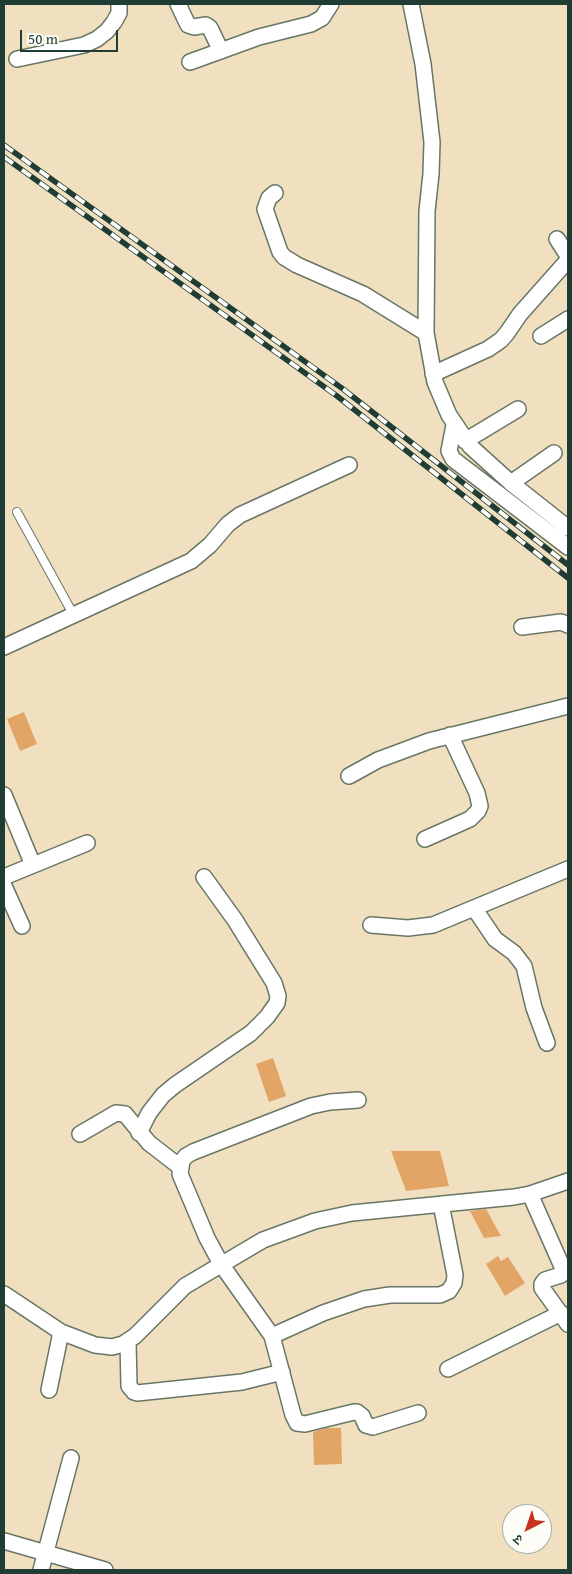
<!DOCTYPE html>
<meta charset="utf-8">
<style>
body{margin:0}
#map{position:relative;width:572px;height:1574px;overflow:hidden;background:#f0e0c0;font-family:"Gentium Book Plus","Noto Serif Devanagari",serif}
canvas{display:block}
.frame{position:absolute;inset:0;border:5px solid #1f3d34;pointer-events:none}
.north{position:absolute;left:502px;top:1504px;width:50px;height:50px;box-sizing:border-box;background:#fdfcf7;border:1px solid #a4b0a9;border-radius:50%;rotate:221deg;font-size:14px;font-weight:700;line-height:20px;text-align:center;color:#1f3d34}
.north::after{content:'';display:block;margin:auto;width:18px;height:22px;background:#c8321e;clip-path:polygon(50% 0,100% 100%,50% 72%,0 100%)}
.scale{position:absolute;left:20px;top:30px;width:98px;height:22px;box-sizing:border-box;border:2px solid #1f3d34;border-top:0;padding-left:6px;font-size:15px;line-height:18px;white-space:nowrap;color:#1f3d34;-webkit-text-stroke:4px #fdfcf7;paint-order:stroke}
</style>
<div id="map">
<canvas width="572" height="1574"></canvas>
<div class="frame"></div>
<div class="north">उ</div>
<div class="scale">50 m</div>
</div>
<script>
const context = document.querySelector('canvas').getContext('2d');
context.lineJoin = 'round';
function fill(path, color) { context.fillStyle = color; context.fill(path, 'evenodd'); }
const poly = rows => new Path2D(rows.map(r => 'M' + r).join(''));
function stroke(path, color, width, dash) { context.strokeStyle = color; context.lineWidth = width; context.lineCap = dash ? 'butt' : 'round'; context.setLineDash(dash || []); context.stroke(path); }
const building = poly([
 [24,712,37,744,20,751,7,719],
 [273,1058,286,1096,269,1102,256,1064],
 [391,1151,440,1151,449,1186,406,1191],
 [486,1209,501,1236,484,1238,470,1211],
 [498,1256,501,1261,508,1257,525,1283,505,1296,486,1264],
 [327,1428,341,1428,342,1464,314,1465,313,1432]
]);
const service = poly([
 [17,512,73,614]
]);
const minor = poly([
 [178,4,188,25,194,27,206,25,210,28,221,51],
 [411,4,423,64,432,142,431,174,427,211,426,333,435,382,449,415,470,446,511,483,568,528],
 [17,59,84,45,97,39,107,31,114,22,119,13,119,4],
 [190,62,259,37,311,24,322,18,331,4],
 [275,193,269,198,265,209,280,252,284,257,297,265,363,294,426,333],
 [557,239,568,256],
 [541,336,568,319],
 [433,374,488,349,501,340,507,333,520,314,568,260],
 [454,425,449,451,453,459,568,547],
 [465,441,518,409],
 [511,483,554,453],
 [522,627,561,622,568,625],
 [4,647,191,561,210,545,228,524,240,515,349,465],
 [349,776,378,760,429,741,568,706],
 [4,795,33,865],
 [425,839,470,819,478,811,480,806,477,793,450,735],
 [4,877,87,843],
 [4,886,22,926],
 [474,908,495,939,514,953,524,966,534,1008,547,1043],
 [371,925,408,928,433,925,568,869],
 [358,1100,330,1102,311,1106,193,1152,186,1156,182,1161,180,1174,207,1238,221,1264,272,1336,293,1415,297,1423,305,1424,354,1412,357,1412,362,1416,366,1425,373,1427,418,1413],
 [139,1133,149,1113,163,1095,175,1085,251,1033,267,1017,277,1003,278,996,274,983,235,920,204,877],
 [80,1134,116,1113,125,1114,149,1143,180,1167],
 [530,1194,564,1271,561,1275,545,1280,542,1284,542,1288,568,1324],
 [4,1294,61,1332,95,1345,112,1347,123,1344,135,1336,185,1286,263,1240,315,1221,352,1213,514,1197,530,1194,568,1181],
 [272,1336,323,1313,364,1299,390,1295,440,1295,449,1291,454,1283,455,1275,441,1204],
 [128,1341,129,1386,134,1392,137,1393,242,1382,282,1372],
 [448,1369,561,1313],
 [49,1390,61,1332],
 [4,1541,105,1570],
 [41,1570,71,1458]
]);
const rail = poly([
 [4,145,343,389,568,565],
 [4,157,337,396,568,578]
]);
fill(building, '#e3a566');
stroke(service, '#687665', 10);
stroke(minor, '#687665', 18);
stroke(service, '#fff', 8);
stroke(minor, '#fff', 15);
stroke(rail, '#1f3d34', 5.5);
stroke(rail, '#fdfcf7', 4, [11]);
</script>
